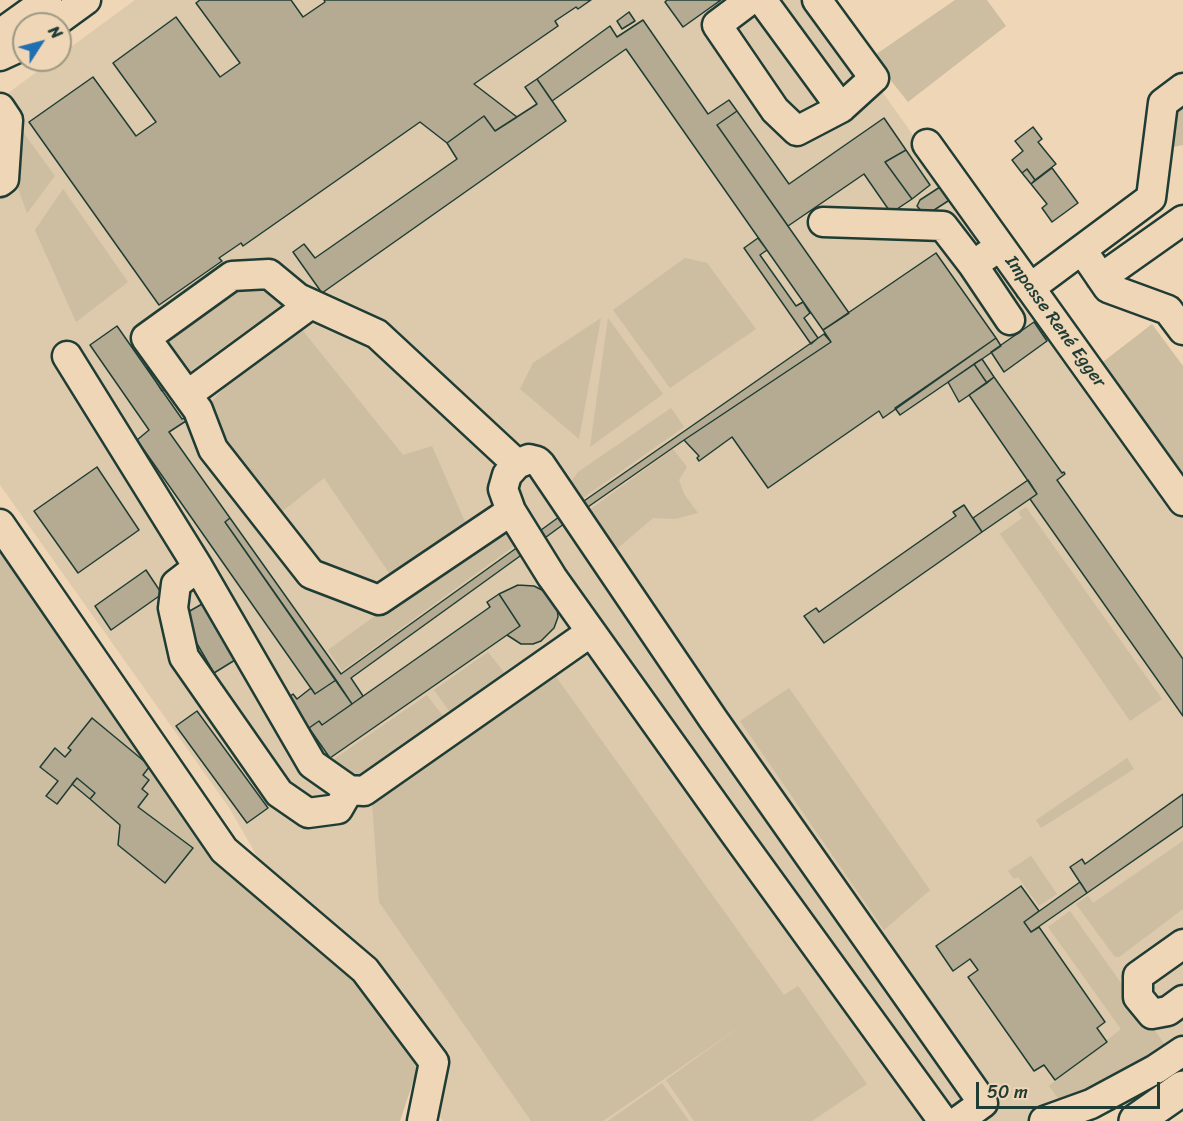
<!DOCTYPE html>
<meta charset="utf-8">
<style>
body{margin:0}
#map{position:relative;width:1183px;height:1121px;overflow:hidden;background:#efd6b6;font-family:Sriracha,sans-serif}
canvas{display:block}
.north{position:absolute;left:12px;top:12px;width:60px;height:60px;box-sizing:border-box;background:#efd6b6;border:2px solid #9c9982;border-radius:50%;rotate:54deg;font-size:16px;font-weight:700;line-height:24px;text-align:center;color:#1f3d34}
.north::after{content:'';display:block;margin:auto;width:21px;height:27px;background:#1f6fb2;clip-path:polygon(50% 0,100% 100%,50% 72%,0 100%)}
.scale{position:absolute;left:976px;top:1082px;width:184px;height:27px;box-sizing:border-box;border:3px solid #1f3d34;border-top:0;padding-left:8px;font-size:18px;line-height:21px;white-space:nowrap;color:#1f3d34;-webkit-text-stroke:4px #efd6b6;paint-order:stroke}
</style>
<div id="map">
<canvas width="1183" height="1121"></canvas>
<div class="north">N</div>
<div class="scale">50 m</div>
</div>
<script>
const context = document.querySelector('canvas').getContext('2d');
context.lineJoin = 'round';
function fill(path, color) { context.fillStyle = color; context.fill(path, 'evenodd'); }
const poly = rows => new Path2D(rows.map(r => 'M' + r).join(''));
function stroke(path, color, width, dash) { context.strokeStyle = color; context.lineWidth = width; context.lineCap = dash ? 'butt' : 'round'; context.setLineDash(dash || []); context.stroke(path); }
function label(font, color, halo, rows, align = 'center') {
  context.font = font + ' Sriracha,sans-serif'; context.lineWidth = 6; context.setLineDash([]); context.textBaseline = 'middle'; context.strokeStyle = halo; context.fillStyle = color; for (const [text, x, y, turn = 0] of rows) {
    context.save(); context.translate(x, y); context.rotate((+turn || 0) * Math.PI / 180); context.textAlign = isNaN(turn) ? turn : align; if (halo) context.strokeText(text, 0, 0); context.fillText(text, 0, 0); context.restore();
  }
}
const built = poly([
 [135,0,817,0,1183,515,1183,1042,1076,1121,443,1121,437,1112,449,1060,377,960,266,872,230,809,0,485,0,99,53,60,60,60,60,55]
]);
const green = poly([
 [955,0,987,0,1006,26,908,102,872,57],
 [1183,101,1183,145,1168,148,1174,108],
 [23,132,55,176,27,213,14,177,14,150],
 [63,189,128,282,76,322,35,230],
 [685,258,707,263,756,329,670,388,613,310],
 [238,282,261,285,283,304,185,375,160,334],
 [601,318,579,439,520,389,533,363],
 [608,318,663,394,590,447],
 [1152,324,1183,366,1183,479,1099,365],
 [299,326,403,455,432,446,466,524,394,580,324,478,274,518,206,408,242,368],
 [671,408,684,427,576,503,570,490,571,482,578,472],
 [673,449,687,467,679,480,684,494,698,513,675,519,653,518,612,553,584,514],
 [1026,507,1162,699,1130,721,1000,534,1022,518,1018,512],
 [504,528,521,541,342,671,328,650,492,531],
 [0,535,94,673,89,681,217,858,357,980,418,1067,400,1121,0,1121],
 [488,652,510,680,455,719,434,690],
 [554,674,784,995,798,986,867,1084,812,1121,694,1121,666,1080,748,1021,603,1121,531,1121,379,902,372,801],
 [789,688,930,890,884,930,740,721],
 [427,695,449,724,367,782,347,780,331,761],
 [1127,758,1134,769,1041,828,1036,820],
 [1183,841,1183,909,1119,957,1115,957,1076,904,1088,896,1093,903],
 [1031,856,1057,894,1039,906,1018,877,1014,879,1008,871],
 [1070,911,1165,1045,1120,1073,1060,1101,1049,1086,1121,1029,1048,927],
 [662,1083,689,1121,608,1121]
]);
const building = poly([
 [200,0,291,0,303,17,325,2,324,0,591,0,578,9,576,7,555,21,558,26,474,84,517,117,495,131,484,116,447,143,420,122,243,246,241,243,219,258,222,261,159,305,29,122,93,77,136,136,156,122,113,63,176,17,220,77,240,63,196,3,200,0],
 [667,0,721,0,683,27,665,2,667,0],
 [629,12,635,21,622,29,617,21,629,12],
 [643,20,708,114,729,100,737,111,717,125,849,313,823,330,626,49,552,101,537,79,610,26,617,37,643,20],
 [537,79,566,121,322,293,293,252,304,244,315,258,457,159,447,143,484,116,495,131,537,104,525,87,537,79],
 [737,111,789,184,884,118,906,150,885,162,912,199,891,213,864,174,788,226,717,125,737,111],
 [1033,127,1042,139,1038,142,1056,164,1035,180,1027,169,1022,173,1012,160,1023,151,1015,141,1033,127],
 [906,150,930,185,912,199,885,162,906,150],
 [1052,168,1078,203,1052,222,1042,208,1047,204,1031,184,1052,168],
 [1027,169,1035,180,1031,184,1022,173,1027,169],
 [940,187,946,189,949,195,948,201,928,214,923,213,917,206,920,200,940,187],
 [758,238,767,250,760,255,796,306,803,302,810,313,804,318,818,338,811,344,744,248,758,238],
 [936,253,996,338,883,418,879,411,768,488,732,437,699,461,697,458,699,456,684,440,831,342,823,330,936,253],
 [1034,322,1047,341,1004,372,991,352,1034,322],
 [117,326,182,419,185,418,186,421,169,432,230,518,225,522,336,680,315,694,137,440,149,430,90,345,117,326],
 [824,334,831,342,684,440,585,509,581,503,824,334],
 [996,338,1001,346,900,415,895,408,996,338],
 [982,359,994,377,987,383,974,364,982,359],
 [974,364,987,383,959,402,948,382,974,364],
 [152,365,168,387,162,391,147,368,152,365],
 [994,377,1062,473,1064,472,1065,474,1057,480,1183,659,1183,716,1030,499,1037,494,969,395,994,377],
 [97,467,139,530,78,573,34,511,97,467],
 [1028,480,1037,494,982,532,973,518,1028,480],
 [964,505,982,532,824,643,804,616,816,608,819,612,956,516,953,512,964,505],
 [563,514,568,521,542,540,537,533,563,514],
 [230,518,341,674,522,544,527,551,351,678,363,696,352,704,225,522,230,518],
 [146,570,162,594,111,630,95,606,146,570],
 [518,585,534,586,546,592,557,606,558,617,554,628,541,641,533,644,521,644,507,635,520,626,499,594,518,585],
 [499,594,520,626,330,758,309,728,319,721,322,725,490,607,487,602,499,594],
 [202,604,235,660,214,673,181,616,202,604],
 [336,680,352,704,322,725,319,721,309,728,294,720,281,703,293,694,297,699,311,688,315,694,336,680],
 [197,711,268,808,247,823,176,726,197,711],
 [92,718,150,766,143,775,149,780,142,789,148,794,138,807,193,848,165,883,118,845,120,825,90,799,95,793,77,778,57,804,46,796,58,781,40,767,55,748,65,757,71,750,68,748,92,718],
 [77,778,95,793,90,799,72,784,77,778],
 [1183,794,1183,826,1087,893,1070,867,1082,859,1085,864,1183,794],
 [1080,882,1087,893,1031,932,1024,922,1080,882],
 [1021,886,1039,911,1024,922,1031,932,1039,927,1105,1022,1097,1028,1107,1042,1055,1080,1044,1065,1034,1071,968,977,978,970,970,959,953,971,936,946,1021,886]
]);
const minor = poly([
 [750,0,717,25,775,110,797,131,841,108,874,78,817,0],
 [762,0,841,108],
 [53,24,86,0],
 [0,37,8,28,47,0],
 [0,56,24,45],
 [0,108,8,120,4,179,0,182],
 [927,144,1183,501],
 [823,222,943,226,973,265],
 [1082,250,1108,288,1168,310,1183,330],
 [989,254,973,265,1010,320],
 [1101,278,1183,220],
 [1030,288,1151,198,1163,103,1183,88],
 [67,356,198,567,312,764,349,790,364,791,591,632],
 [187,395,311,304],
 [511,511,379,600,311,574,213,449,198,410,146,338,232,276,269,274,298,298,377,334,517,464],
 [0,524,224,850,365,970,434,1062,422,1121],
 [198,567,176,584,173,608,184,657,279,793,308,813,338,809,349,790],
 [1183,944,1138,976,1138,997,1152,1014,1168,1011,1183,1000],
 [943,1121,733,831,552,577,511,511,503,489,507,475,517,464,529,459,537,461,541,465,713,719,983,1103,958,1121],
 [1044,1121,1091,1104,1156,1069,1183,1051]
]);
const major = poly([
 [1136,1121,1183,1088]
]);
const streetNames = [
 ["Impasse René Egger",1055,322,54]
];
fill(built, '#ddc9ab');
fill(green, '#cdbda1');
fill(building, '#b4ab92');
stroke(building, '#1f3d34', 1.5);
stroke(minor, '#1f3d34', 33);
stroke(major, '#1f3d34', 38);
stroke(minor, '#efd6b6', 28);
stroke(major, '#efd6b6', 33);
label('18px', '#1f3d34', '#efd6b6', streetNames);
</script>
